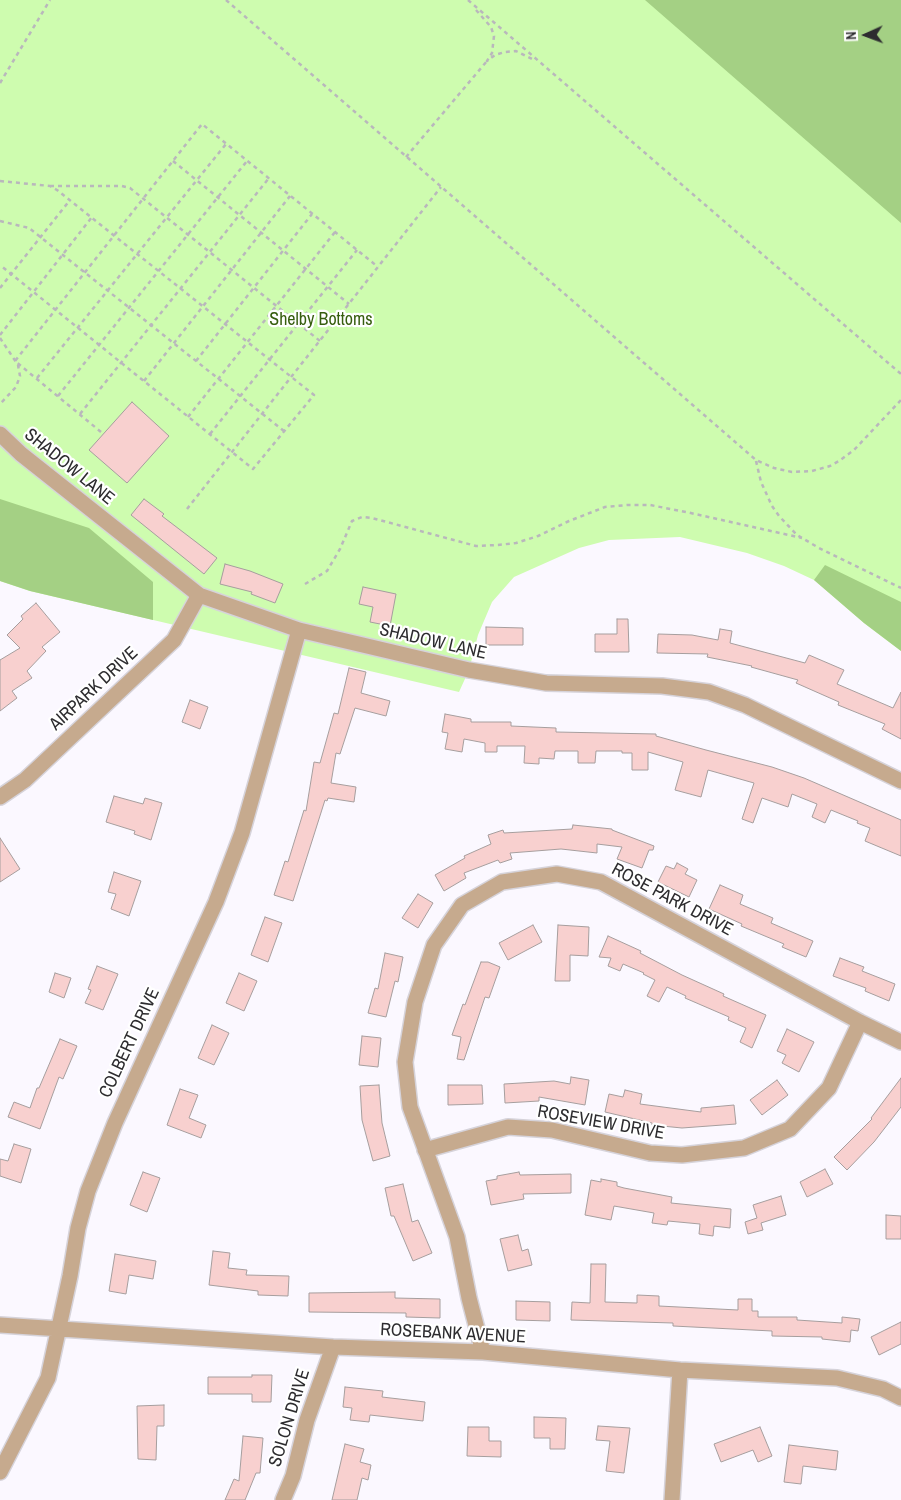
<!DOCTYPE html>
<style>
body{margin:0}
#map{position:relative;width:901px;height:1500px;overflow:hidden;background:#fbf8ff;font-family:"Archivo Narrow",sans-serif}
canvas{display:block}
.north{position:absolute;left:841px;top:10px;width:50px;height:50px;-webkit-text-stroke:4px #fff;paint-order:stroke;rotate:268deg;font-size:14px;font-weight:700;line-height:20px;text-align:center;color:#2d2c2f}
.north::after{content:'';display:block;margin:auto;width:18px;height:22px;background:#2d2c2f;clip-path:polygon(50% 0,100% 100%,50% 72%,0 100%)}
</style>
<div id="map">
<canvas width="901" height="1500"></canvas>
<div class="north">N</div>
</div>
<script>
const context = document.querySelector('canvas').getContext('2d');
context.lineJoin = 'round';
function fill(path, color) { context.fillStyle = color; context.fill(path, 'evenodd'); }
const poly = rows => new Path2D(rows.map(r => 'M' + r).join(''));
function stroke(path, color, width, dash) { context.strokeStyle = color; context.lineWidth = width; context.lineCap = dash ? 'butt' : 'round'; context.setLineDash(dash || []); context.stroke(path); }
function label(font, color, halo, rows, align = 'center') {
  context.font = font + ' "Archivo Narrow",sans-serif'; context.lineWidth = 4.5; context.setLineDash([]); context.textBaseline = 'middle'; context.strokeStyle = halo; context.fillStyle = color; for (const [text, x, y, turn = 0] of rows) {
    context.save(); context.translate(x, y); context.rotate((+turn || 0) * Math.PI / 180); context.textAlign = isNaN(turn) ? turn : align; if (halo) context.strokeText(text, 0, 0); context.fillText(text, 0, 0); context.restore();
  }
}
const green = poly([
 [0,0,901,0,901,651,864,623,814,580,784,566,747,553,680,537,609,540,579,548,514,577,492,602,478,635,469,670,459,692,30,591,0,581]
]);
const forest = poly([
 [645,0,901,0,901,223],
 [0,499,89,528,153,582,153,620,30,591,0,581],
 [825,565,901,602,901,651,864,623,814,580]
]);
const building = poly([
 [132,402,169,436,127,483,89,450,132,402],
 [144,499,164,514,162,516,217,558,204,574,131,515,144,499],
 [225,564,250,571,283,584,275,603,251,594,252,592,220,584,225,564],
 [363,587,396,594,390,626,370,622,373,607,359,604,363,587],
 [36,603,60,632,42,647,46,651,27,671,32,678,12,691,17,698,0,711,0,660,20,648,7,635,23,619,21,616,36,603],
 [617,619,628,619,629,652,595,652,595,634,617,634,617,619],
 [486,627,523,628,523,645,486,645,486,627],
 [720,629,732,631,730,643,805,663,809,655,844,670,837,684,893,708,901,692,901,739,882,729,885,724,838,705,839,702,796,683,798,680,751,667,752,666,707,657,708,654,657,653,658,634,692,635,718,640,720,629],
 [349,668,366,672,361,693,390,701,386,716,355,708,340,754,336,753,331,783,356,787,354,802,328,798,327,801,325,800,293,901,274,895,285,861,288,862,304,810,306,811,314,762,320,763,334,713,338,714,349,668],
 [190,700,208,707,200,729,182,722,190,700],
 [445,714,471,719,471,722,511,722,511,726,556,728,556,732,656,734,656,736,706,750,772,767,804,778,901,820,901,856,865,841,870,828,857,823,858,821,831,810,825,823,812,817,817,804,792,794,788,807,762,798,753,823,742,819,754,783,708,770,701,797,675,790,683,762,648,752,648,770,632,770,632,753,622,753,622,751,596,751,595,763,578,763,578,751,555,751,554,759,539,758,539,764,524,763,525,746,497,746,497,752,485,752,485,743,464,739,462,752,445,749,448,733,442,732,445,714],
 [114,796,143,804,145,798,162,803,151,840,134,834,135,831,106,822,114,796],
 [573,825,612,829,612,830,654,846,653,850,649,850,642,868,617,859,622,847,597,844,597,853,561,849,510,853,512,859,500,863,498,860,464,873,466,878,444,891,435,875,465,858,464,856,491,844,488,835,503,830,504,833,572,829,573,825],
 [0,838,20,869,0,882,0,838],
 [677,863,688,869,685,874,697,880,689,897,658,882,666,866,674,869,677,863],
 [114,872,141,881,129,916,111,909,116,894,108,892,114,872],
 [720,885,743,895,740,904,773,918,771,923,813,941,806,957,782,947,784,944,741,926,742,924,709,909,720,885],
 [418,894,433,903,418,928,402,918,418,894],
 [265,917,282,923,268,962,251,955,265,917],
 [533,925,542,942,508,960,499,943,533,925],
 [558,925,589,927,588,956,570,955,570,981,555,981,558,925],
 [608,936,641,951,640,953,682,975,724,994,723,996,766,1015,752,1048,740,1042,746,1028,728,1020,729,1017,685,998,686,996,667,987,659,1002,647,996,655,980,643,974,644,973,623,964,620,971,608,966,611,958,599,957,608,936],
 [385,953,403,957,398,982,395,981,386,1017,368,1013,375,988,378,989,385,953],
 [840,958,864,967,862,971,895,984,889,1001,865,991,866,988,833,976,840,958],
 [481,962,488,962,500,967,489,998,485,997,464,1060,457,1059,461,1037,452,1035,463,1004,465,1005,481,962],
 [97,966,118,974,103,1010,85,1003,91,990,88,989,97,966],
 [55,973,71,978,64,998,49,992,55,973],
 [239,973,257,981,244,1011,226,1003,239,973],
 [212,1025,229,1033,214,1065,198,1058,212,1025],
 [787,1029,814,1042,799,1072,782,1063,786,1055,777,1051,787,1029],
 [362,1036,381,1038,378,1067,359,1065,362,1036],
 [60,1039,77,1046,63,1079,59,1077,40,1129,8,1117,14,1102,30,1108,37,1088,39,1088,60,1039],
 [571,1077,589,1080,585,1105,539,1097,539,1101,505,1103,504,1084,554,1081,570,1084,571,1077],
 [901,1078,901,1107,874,1142,847,1170,834,1157,872,1119,871,1118,901,1078],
 [777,1080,788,1095,762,1115,750,1100,777,1080],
 [379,1085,382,1123,390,1156,373,1161,362,1120,360,1086,379,1085],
 [448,1085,482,1085,483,1104,448,1105,448,1085],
 [180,1089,198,1095,189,1118,206,1125,201,1138,167,1125,180,1089],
 [625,1090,642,1094,640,1104,701,1112,701,1108,734,1105,736,1124,682,1128,652,1125,652,1123,605,1112,609,1094,623,1097,625,1090],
 [14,1144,31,1149,21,1183,0,1176,0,1159,8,1161,14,1144],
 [825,1169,833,1184,807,1197,800,1182,825,1169],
 [143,1172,160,1178,147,1212,130,1205,143,1172],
 [519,1172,520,1175,571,1174,571,1193,523,1194,524,1199,491,1205,486,1181,497,1179,497,1176,519,1172],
 [601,1179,617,1182,617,1186,624,1188,672,1197,671,1203,731,1209,730,1228,714,1226,713,1236,699,1234,700,1224,668,1221,667,1225,652,1223,654,1213,614,1206,611,1220,585,1215,591,1180,601,1182,601,1179],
 [403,1184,412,1222,418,1220,432,1253,413,1261,394,1216,391,1216,385,1188,403,1184],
 [781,1196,786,1215,761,1223,763,1230,748,1234,745,1222,757,1218,753,1205,781,1196],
 [886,1215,901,1216,901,1239,886,1239,886,1215],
 [518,1235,522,1251,528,1249,532,1265,508,1271,500,1239,518,1235],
 [213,1251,230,1253,228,1268,247,1270,246,1275,289,1276,288,1296,258,1295,258,1291,209,1285,213,1251],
 [115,1254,156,1261,153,1279,129,1275,126,1294,109,1291,115,1254],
 [591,1264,606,1264,605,1302,637,1303,637,1295,659,1296,659,1306,738,1310,738,1299,752,1299,752,1311,758,1311,758,1317,797,1317,797,1320,842,1323,842,1317,860,1319,858,1331,851,1330,850,1342,822,1339,822,1337,772,1336,772,1331,673,1326,673,1323,571,1320,572,1302,590,1303,591,1264],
 [395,1292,395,1298,440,1299,440,1318,406,1317,406,1313,309,1312,309,1293,395,1292],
 [516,1301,550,1302,550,1321,516,1320,516,1301],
 [901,1322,901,1344,879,1355,871,1337,901,1322],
 [252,1375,272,1375,271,1402,252,1402,252,1394,208,1394,208,1377,252,1377,252,1375],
 [345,1387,383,1391,382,1397,425,1402,423,1421,370,1415,369,1422,350,1420,352,1408,343,1407,345,1387],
 [164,1405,164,1426,157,1426,156,1460,138,1459,137,1406,164,1405],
 [534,1417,566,1418,565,1449,550,1449,550,1438,534,1438,534,1417],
 [598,1426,630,1428,624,1473,606,1471,610,1441,596,1440,598,1426],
 [468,1427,489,1427,489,1441,501,1441,501,1457,467,1456,468,1427],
 [760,1427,772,1456,758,1462,753,1450,721,1462,714,1444,760,1427],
 [243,1436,263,1438,260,1473,256,1473,245,1500,225,1500,234,1479,239,1481,243,1436],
 [345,1444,364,1449,360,1462,371,1465,368,1480,362,1478,357,1500,332,1500,345,1444],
 [789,1445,838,1451,836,1470,803,1466,801,1484,784,1482,789,1445]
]);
const path = poly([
 [226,0,756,460,774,468,792,472,812,471,830,466,839,461,854,450,901,400],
 [468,0,901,374],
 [476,10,491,27,494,36,492,53,487,61,495,55,505,52,516,51,534,60],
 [0,83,50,0],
 [406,157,487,61],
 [173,161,349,304],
 [0,181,50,186,57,190,314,395,253,469,0,265],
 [50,186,122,186,130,188,320,341],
 [0,221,29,228,284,431],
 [0,288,70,200],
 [0,335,92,217],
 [0,338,18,365,20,376,16,387,0,404],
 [196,361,312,214],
 [37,378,226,144],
 [144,381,290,196],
 [58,396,247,161],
 [80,414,269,178],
 [188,417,335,232],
 [101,432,15,361,202,124,378,267],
 [210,434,357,250],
 [756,461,761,482,772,506,779,516,797,535,819,548,901,588],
 [187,509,441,187],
 [305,584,327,571,340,549,352,521,362,517,372,518,476,546,498,545,516,543,538,536,569,521,605,507,627,505,650,505,686,512,802,538]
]);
const minor = poly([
 [0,434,21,454,199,595,299,630,469,670,546,683,662,686,709,692,745,705,901,781],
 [0,797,25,780,174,640,199,595],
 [425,1150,508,1127,552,1130,650,1153,682,1155,744,1148,790,1129,829,1088,860,1022],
 [0,1325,333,1347,483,1352,680,1370,837,1378,883,1389,901,1398],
 [483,1352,469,1298,457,1237,410,1107,405,1062,415,1002,434,945,462,905,502,882,557,874,601,882,860,1022,901,1042],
 [0,1472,48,1378,70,1276,78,1228,88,1191,115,1123,216,902,242,833,299,630],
 [283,1500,293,1476,307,1420,333,1347],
 [672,1500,680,1370]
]);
const parkNames = [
 ["Shelby Bottoms",321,320]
];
const streetNames = [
 ["SHADOW LANE",69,467,39],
 ["SHADOW LANE",433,642,13],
 ["AIRPARK DRIVE",94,689,-43],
 ["ROSE PARK DRIVE",672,900,28],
 ["COLBERT DRIVE",130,1043,-65],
 ["ROSEVIEW DRIVE",601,1123,10],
 ["ROSEBANK AVENUE",453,1334,3],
 ["SOLON DRIVE",290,1418,-73]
];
fill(green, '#cefcaf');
fill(forest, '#a4d084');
fill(building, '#f8d0cf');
stroke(building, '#a69e9e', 1);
stroke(minor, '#d6d3da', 18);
stroke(path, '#b9b7bc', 2.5, [4, 4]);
stroke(minor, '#c6aa8e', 15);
label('18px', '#375e0f', '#fff', parkNames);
label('18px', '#2d2c2f', '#fff', streetNames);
</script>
